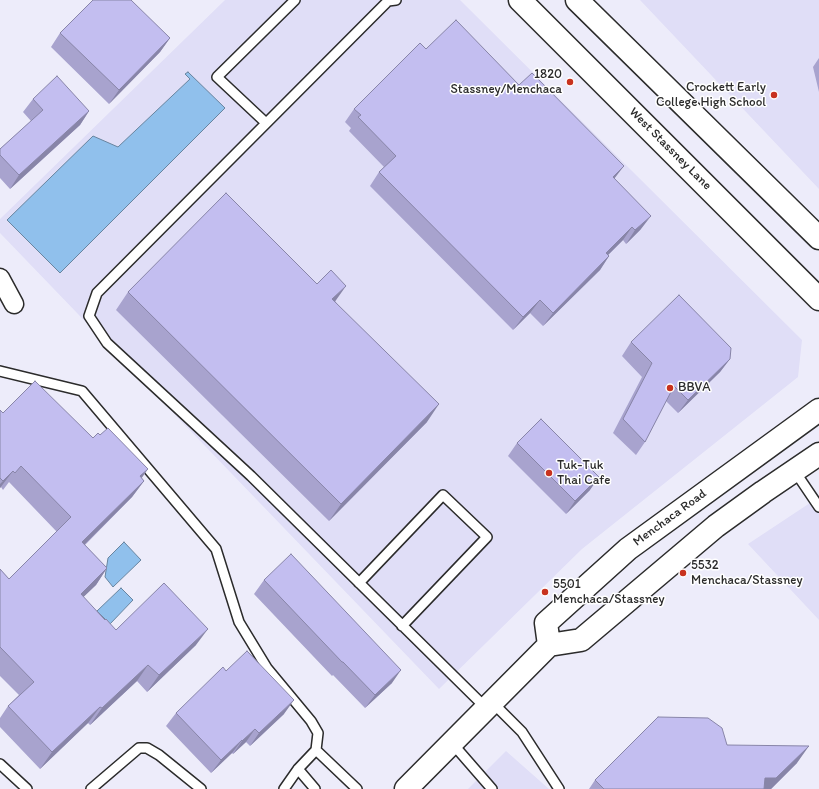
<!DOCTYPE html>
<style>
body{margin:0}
canvas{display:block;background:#edecfa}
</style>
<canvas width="819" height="789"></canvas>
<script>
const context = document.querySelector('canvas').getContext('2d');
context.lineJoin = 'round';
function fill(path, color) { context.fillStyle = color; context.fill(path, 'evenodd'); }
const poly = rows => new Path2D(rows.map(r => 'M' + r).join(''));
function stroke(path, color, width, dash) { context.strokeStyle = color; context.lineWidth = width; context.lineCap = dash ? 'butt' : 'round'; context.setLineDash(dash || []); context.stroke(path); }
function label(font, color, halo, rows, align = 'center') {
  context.font = font + ' Itim,sans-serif'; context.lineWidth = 3; context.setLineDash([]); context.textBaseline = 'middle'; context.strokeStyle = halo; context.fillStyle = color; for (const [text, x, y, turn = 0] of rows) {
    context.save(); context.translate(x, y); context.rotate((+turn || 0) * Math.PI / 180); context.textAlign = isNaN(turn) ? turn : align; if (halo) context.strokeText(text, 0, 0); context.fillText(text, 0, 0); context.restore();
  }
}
const built = poly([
 [225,0,460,0,802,340,798,377,582,549,439,689,0,233,0,219],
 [640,0,819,0,819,189],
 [819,497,819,620,748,544],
 [506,751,549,789,468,789]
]);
const water = poly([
 [188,72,225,108,60,273,7,220,93,136,118,147,190,79,185,74,188,72],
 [124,542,141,560,113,587,105,577,108,558,124,542],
 [121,588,133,600,110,624,97,611,121,588]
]);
const lane = poly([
 [396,0,388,1,97,293,89,316,107,343,251,476,486,708],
 [266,123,217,77,295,0],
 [0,371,82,391,216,549,239,622,267,668,311,721,318,733,316,750,298,769,284,789],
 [794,470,819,507],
 [359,583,443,495,487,537,402,626],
 [492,702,522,732,559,789],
 [452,743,492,789],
 [316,750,357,789],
 [0,764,27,789],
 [298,769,315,789],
 [91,789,139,748,147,748,159,755,201,789]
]);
const street = poly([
 [0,278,14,304]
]);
const secondary = poly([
 [520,0,819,299],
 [577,0,819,238],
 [549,645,546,623,628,549,819,410],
 [406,789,549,645,581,640,716,526,763,492,819,454]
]);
const wall = poly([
 [60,33,170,38,160,52,109,104,51,47],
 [426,49,519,85,615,179,641,229,626,244,623,240,608,255,609,256,600,270,543,326,530,313,513,330,370,186,379,172,384,167,349,131,351,128,345,122,354,109],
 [819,58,819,92,813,67],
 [33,99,89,111,80,125,10,189,0,178,0,149,31,121,23,112],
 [128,292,335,301,427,422,329,521,116,310],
 [631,342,730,359,720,372,678,413,666,401,645,442,636,455,613,433,642,377,622,356],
 [0,410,3,413,93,438,100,435,148,469,141,478,144,481,132,497,85,545,107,568,96,585,83,597,105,620,116,630,196,645,147,692,137,681,90,725,88,723,40,769,0,727,0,718,8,706,19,695,0,676,0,569,9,579,57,532,9,482,3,490,1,487,0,488],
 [517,443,590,490,566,514,508,456],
 [264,580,392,683,365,708,333,675,332,676,254,594],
 [226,671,284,714,250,746,246,742,233,754,232,753,211,773,166,726,176,713],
 [727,745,797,763,771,789,589,789,595,780]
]);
const shadedWall = poly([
 [170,38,160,52,109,104,119,90],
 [89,111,80,125,10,189,19,175],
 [624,166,614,179,613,177],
 [651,216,641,229,626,244,635,230],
 [632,227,623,240,597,266,606,253],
 [609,256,600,270,543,326,553,313],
 [346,286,334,303,332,299],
 [540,300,530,313,513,330,523,317],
 [730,359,720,372,678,413,688,400],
 [439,404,427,422,329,521,341,504],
 [148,469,136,486,140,476],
 [13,471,0,488,0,484],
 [599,477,590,490,566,514,575,501],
 [144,481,132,497,70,559,82,542],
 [107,568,96,585,69,611,81,594],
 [208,629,196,645,147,692,159,675],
 [148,665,137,681,90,725,102,708],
 [401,670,392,683,365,708,375,695],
 [294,700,284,714,250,746,259,733],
 [100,707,88,723,40,769,52,752],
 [255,729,246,742,233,754,242,741],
 [242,740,232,753,211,773,221,760],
 [809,746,797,763,771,789,758,789,765,778]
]);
const building = poly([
 [93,0,131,0,170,38,119,90,60,33,93,0],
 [456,20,519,85,532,73,624,166,613,177,651,216,635,230,632,227,606,253,609,256,553,313,540,300,523,317,379,172,396,156,358,117,361,115,354,109,420,43,426,49,456,20],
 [57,76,89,111,19,175,0,155,0,149,43,110,33,99,57,76],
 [226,193,317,284,331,270,346,286,332,299,439,404,341,504,128,292,226,193],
 [679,295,731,348,730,359,688,400,674,386,645,442,623,419,652,363,631,342,679,295],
 [35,381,93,438,98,433,100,435,108,428,148,469,140,476,144,481,82,542,107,568,81,594,105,620,106,619,116,630,164,583,208,629,159,675,148,665,102,708,100,707,52,752,8,706,34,682,0,647,0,569,9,579,71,517,21,466,15,473,13,471,3,481,0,478,0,410,3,413,35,381],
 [541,419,599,477,575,501,517,443,541,419],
 [291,554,401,670,375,695,343,662,342,662,264,580,291,554],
 [247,651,294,700,259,733,255,729,242,741,242,740,221,760,176,713,223,667,226,671,247,651],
 [658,717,708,718,722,728,727,745,809,746,776,778,765,778,764,789,604,789,595,780,658,717]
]);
const markers = [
 [570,82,4,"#c8321e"],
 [774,95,4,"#c8321e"],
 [670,388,4,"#c8321e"],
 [549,473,4,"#c8321e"],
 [683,573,4,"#c8321e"],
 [545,592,4,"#c8321e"]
];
const poiNames = [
 ["1820",562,75,"right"],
 ["Stassney/Menchaca",562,90,"right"],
 ["Crockett Early",766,88,"right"],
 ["College High School",766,103,"right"],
 ["BBVA",678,388],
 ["Tuk-Tuk",557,466],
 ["Thai Cafe",557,481],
 ["5532",691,566],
 ["Menchaca/Stassney",691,581],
 ["5501",553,585],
 ["Menchaca/Stassney",553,600]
];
const streetNames = [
 ["West Stassney Lane",670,149,45],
 ["Menchaca Road",670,518,-36]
];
fill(built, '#e0def7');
fill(water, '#90c0ec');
stroke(water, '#68849f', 1);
stroke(lane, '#2b2b2b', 12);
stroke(street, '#2b2b2b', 21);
stroke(secondary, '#2b2b2b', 25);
stroke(lane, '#fff', 9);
stroke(street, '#fff', 18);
stroke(secondary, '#fff', 22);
fill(wall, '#a8a3ce');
fill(shadedWall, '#8885a8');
fill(building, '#c3bef0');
stroke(building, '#8885a8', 1);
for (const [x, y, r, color] of markers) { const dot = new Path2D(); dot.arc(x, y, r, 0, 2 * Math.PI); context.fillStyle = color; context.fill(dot); stroke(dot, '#fff', 1.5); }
label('13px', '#2b2b2b', '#fff', poiNames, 'left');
label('13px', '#2b2b2b', '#fff', streetNames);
</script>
